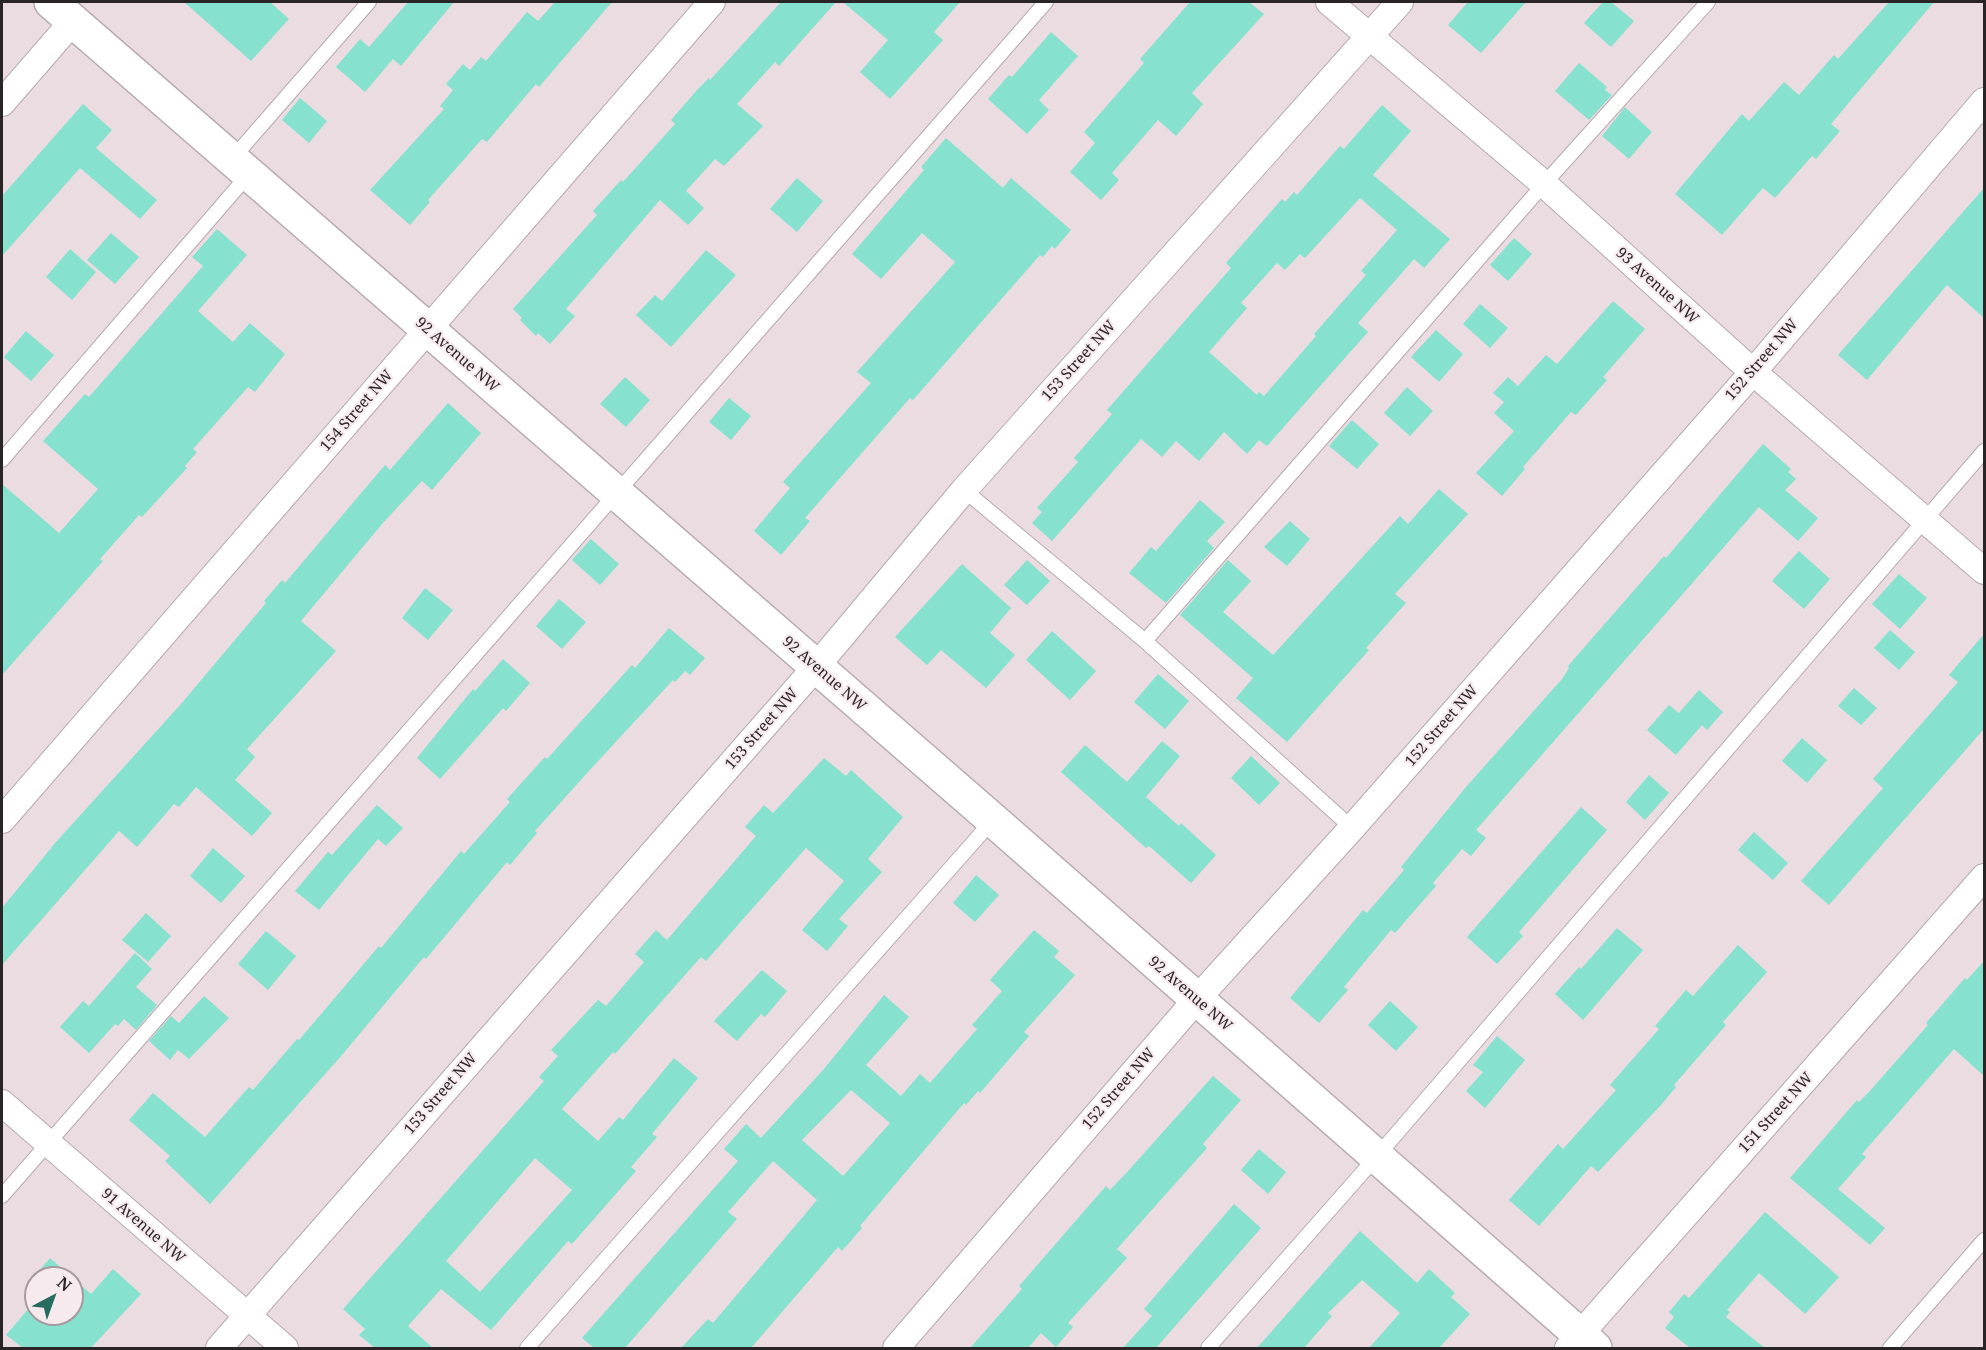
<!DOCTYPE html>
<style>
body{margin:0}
#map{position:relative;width:1986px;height:1350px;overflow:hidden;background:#eadce1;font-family:"Noto Serif",serif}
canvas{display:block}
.frame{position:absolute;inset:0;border:3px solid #292526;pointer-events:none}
.north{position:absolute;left:24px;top:1266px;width:60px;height:60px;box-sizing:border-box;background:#f7eaee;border:2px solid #a59b9e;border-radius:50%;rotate:41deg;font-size:16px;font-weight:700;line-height:24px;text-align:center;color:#292526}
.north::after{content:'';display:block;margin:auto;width:21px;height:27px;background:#266c5f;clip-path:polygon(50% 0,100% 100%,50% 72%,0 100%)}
</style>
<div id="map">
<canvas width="1986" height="1350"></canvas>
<div class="frame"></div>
<div class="north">N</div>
</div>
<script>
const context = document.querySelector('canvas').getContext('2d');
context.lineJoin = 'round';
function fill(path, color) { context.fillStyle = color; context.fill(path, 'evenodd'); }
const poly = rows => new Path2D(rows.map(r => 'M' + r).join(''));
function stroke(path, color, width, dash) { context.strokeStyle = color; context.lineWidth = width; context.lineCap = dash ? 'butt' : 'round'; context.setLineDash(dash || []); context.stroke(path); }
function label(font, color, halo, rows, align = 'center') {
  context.font = font + ' "Noto Serif",serif'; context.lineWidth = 4.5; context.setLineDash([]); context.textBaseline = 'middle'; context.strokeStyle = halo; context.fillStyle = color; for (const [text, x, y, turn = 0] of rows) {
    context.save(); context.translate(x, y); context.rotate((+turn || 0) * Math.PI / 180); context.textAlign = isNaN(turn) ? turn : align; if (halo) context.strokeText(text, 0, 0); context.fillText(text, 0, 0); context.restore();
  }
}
const building = poly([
 [184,2,270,2,289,19,251,61],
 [408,2,454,2,401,66,393,59,365,92,336,67,360,39,369,47],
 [555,2,612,2,539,87,536,84,487,142,482,139,428,200,430,202,410,225,370,190,444,109,440,106,453,90,446,84,463,64,470,70,481,57,486,61,527,12,538,21],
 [781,2,836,2,779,66,775,62,737,104,763,126,724,166,715,159,686,191,704,208,688,225,660,200,566,309,575,316,550,344,538,333,536,336,520,320,522,318,513,309,597,215,593,211,621,180,623,182,675,124,671,120,697,90,709,78,710,80],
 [843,2,960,2,934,32,943,40,890,99,860,72,888,40],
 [1190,2,1249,2,1264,14,1192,93,1203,104,1194,115,1176,136,1158,120,1112,173,1119,180,1101,200,1070,172,1095,143,1084,132,1144,63,1140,59],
 [1468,2,1526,2,1481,53,1448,25],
 [1603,2,1611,2,1634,21,1611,47,1584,23],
 [1889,2,1934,2,1831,124,1840,131,1816,159,1812,156,1775,198,1763,188,1722,235,1675,194,1742,114,1749,121,1784,82,1799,95,1834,55,1838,59],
 [1051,32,1078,56,1039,100,1049,110,1027,134,988,99,1009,75,1012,77],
 [1579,63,1607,87,1605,90,1612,95,1589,120,1555,91],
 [300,98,327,121,309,143,282,120],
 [83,104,112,130,96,148,157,200,140,219,80,168,2,256,2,196],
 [1382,105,1411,131,1373,175,1450,239,1424,268,1414,259,1358,323,1368,332,1267,446,1259,440,1247,454,1224,432,1199,461,1176,441,1162,457,1141,439,1052,541,1032,523,1042,512,1037,508,1078,462,1074,458,1112,414,1107,410,1231,268,1226,263,1282,199,1285,202,1294,192,1297,195,1340,146,1344,149],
 [1360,198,1397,230,1361,271,1366,275,1314,334,1316,336,1264,396,1259,392,1257,395,1209,352,1247,308,1241,303,1277,263,1285,270,1300,254,1305,258],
 [1625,107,1652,132,1629,159,1602,136],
 [946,138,1003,188,1011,178,1071,230,1055,249,1052,246,1043,257,1040,255,913,400,910,398,805,518,810,521,781,555,754,531,790,488,783,482,871,383,857,372,955,262,922,233,881,279,852,254,924,170,921,167],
 [797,178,823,201,797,232,770,209],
 [1984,188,1984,318,1947,285,1867,380,1838,355],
 [217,229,247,255,198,311,233,342,250,323,285,354,255,392,248,387,193,449,197,452,185,466,187,468,142,517,139,515,100,559,103,561,2,675,2,484,59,533,98,489,43,441,85,394,89,397,203,266,192,257],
 [111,233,139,257,115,284,87,260],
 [1514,238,1532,254,1508,281,1490,265],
 [70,249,96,272,72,300,46,277],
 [706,250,736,275,671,347,636,315,655,295,662,301],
 [1613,301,1645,329,1603,377,1607,380,1576,415,1571,412,1523,467,1525,469,1502,496,1476,473,1514,431,1494,413,1504,402,1493,393,1508,377,1518,386,1546,355,1557,364],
 [1480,304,1508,328,1490,348,1463,324],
 [1436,330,1463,354,1439,382,1411,357],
 [26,331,54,355,31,381,4,357],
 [625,377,650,400,626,427,600,404],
 [1407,387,1433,411,1410,436,1384,413],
 [729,398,751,416,731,440,709,422],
 [448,403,481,433,432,490,422,481,382,524,301,621,336,651,247,749,255,757,235,780,272,813,252,836,196,787,179,807,174,804,137,847,119,831,2,965,2,908,56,842,181,704,266,603,264,601,282,580,285,583,385,465,390,470],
 [1352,420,1379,444,1357,469,1329,446],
 [1763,444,1791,469,1788,472,1796,479,1785,490,1818,518,1798,541,1759,507,1476,830,1486,838,1471,856,1462,849,1433,883,1436,886,1395,933,1391,930,1344,987,1348,990,1319,1023,1290,998,1363,910,1367,913,1404,870,1401,867,1466,787,1562,679,1569,668,1568,666,1664,556,1666,558],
 [1439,489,1468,514,1395,594,1406,603,1366,648,1369,650,1287,742,1236,698,1253,678,1180,615,1228,560,1251,581,1223,612,1273,655,1400,516,1408,524],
 [1200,500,1225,522,1207,541,1214,548,1166,603,1129,573,1151,547,1156,551],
 [1290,521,1310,539,1287,566,1264,547],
 [591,539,619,564,600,585,572,560],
 [1799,551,1830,579,1804,609,1772,581],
 [1027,560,1050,581,1027,605,1004,585],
 [962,564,1011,608,990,633,1015,655,986,688,941,650,927,665,895,637],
 [1899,574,1927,598,1900,629,1872,604],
 [425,588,453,610,428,640,402,618],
 [559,599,586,622,562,649,536,626],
 [669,628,705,658,690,675,685,671,675,682,673,680,588,772,535,831,537,833,510,865,507,862,426,959,424,957,342,1055,210,1204,165,1161,170,1156,129,1120,153,1093,205,1137,249,1087,253,1090,297,1039,299,1040,379,946,381,948,461,851,464,854,510,802,507,799,545,757,547,759,632,665,635,668],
 [1890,630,1915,652,1899,670,1874,648],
 [1052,631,1096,671,1070,700,1026,660],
 [1984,634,1984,729,1829,905,1801,881,1883,788,1873,779,1958,682,1949,675],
 [503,659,530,683,506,711,503,708,440,779,417,758,473,689,475,691],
 [1158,674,1189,701,1165,729,1134,702],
 [1854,688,1877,708,1861,725,1838,706],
 [1699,690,1723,712,1707,730,1702,725,1676,755,1647,730,1669,705,1679,713],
 [1802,738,1827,760,1807,783,1782,761],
 [1162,741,1180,756,1146,797,1179,826,1181,823,1216,855,1191,883,1149,846,1146,848,1061,772,1085,745,1127,782],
 [1251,756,1280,783,1259,805,1231,778],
 [824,758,846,776,851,770,903,817,868,859,882,872,839,919,848,926,827,951,802,930,844,881,806,848,706,961,701,957,615,1054,613,1052,562,1109,598,1141,619,1117,623,1120,674,1058,698,1078,652,1134,657,1137,631,1167,636,1171,572,1244,568,1241,491,1330,441,1289,408,1326,433,1348,375,1348,359,1335,365,1329,343,1309,544,1081,539,1077,558,1056,551,1050,598,1000,606,1006,644,962,635,954,656,930,667,940,756,836,745,827,764,805,773,813],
 [535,1158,572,1190,480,1292,446,1261],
 [1649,775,1669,793,1645,820,1626,802],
 [377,805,403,828,386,846,378,839,319,910,295,891,328,852,332,855],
 [1581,807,1607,830,1519,932,1523,936,1497,964,1467,937],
 [1754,832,1788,863,1773,880,1738,850],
 [213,848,245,876,221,903,190,876],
 [976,875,999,895,975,922,953,903],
 [146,913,171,936,148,962,122,940],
 [1617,928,1643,950,1583,1020,1555,994,1579,967,1581,969],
 [1034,930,1059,951,1054,957,1075,975,1024,1032,1029,1036,1005,1064,980,1093,978,1091,966,1105,964,1103,860,1226,862,1228,842,1251,838,1247,751,1348,681,1348,708,1319,713,1323,817,1200,773,1161,728,1212,737,1219,625,1348,594,1348,582,1338,738,1161,724,1149,746,1124,761,1138,824,1069,884,995,909,1017,866,1065,901,1096,920,1074,930,1083,977,1029,972,1025,1002,991,990,980],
 [851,1090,890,1123,843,1176,802,1140],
 [266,931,296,956,268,990,238,964],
 [1738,945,1767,972,1723,1022,1726,1025,1674,1085,1676,1087,1661,1105,1598,1172,1591,1166,1539,1226,1509,1200,1558,1144,1563,1149,1616,1090,1610,1085,1659,1029,1655,1026,1686,990,1693,996],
 [135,953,152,969,136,987,157,1005,136,1030,124,1019,118,1026,115,1024,89,1053,60,1027,83,1001,89,1006],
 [1984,961,1984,1076,1954,1049,1862,1154,1866,1157,1838,1189,1885,1228,1870,1245,1790,1178,1857,1100,1859,1102,1869,1092,1928,1025,1926,1023,1965,978,1967,980],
 [762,970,787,991,765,1017,761,1014,737,1041,714,1021],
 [204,996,229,1018,189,1059,178,1050,170,1060,149,1041,171,1016,179,1023],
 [1390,1001,1418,1027,1396,1051,1368,1025],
 [1497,1036,1525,1060,1485,1108,1466,1091,1483,1072,1473,1065],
 [1213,1076,1241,1100,1203,1144,1207,1148,1117,1249,1127,1258,1068,1323,1073,1327,1056,1347,1041,1333,1028,1348,970,1348,1022,1289,1019,1286,1106,1186,1110,1190,1129,1170],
 [1259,1149,1286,1172,1268,1194,1241,1170],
 [1234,1204,1261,1228,1156,1348,1123,1348,1152,1316,1144,1309],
 [1765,1212,1839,1277,1805,1314,1759,1273,1727,1310,1730,1312,1726,1317,1765,1348,1690,1348,1665,1328,1674,1317,1669,1312,1684,1294,1689,1298],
 [1360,1231,1417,1283,1429,1269,1455,1293,1451,1297,1470,1314,1439,1348,1369,1348,1400,1313,1362,1280,1328,1313,1332,1316,1304,1348,1257,1348],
 [50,1258,91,1294,113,1269,141,1294,91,1348,23,1348,6,1335,36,1300,36,1314,72,1314,72,1278,34,1277]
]);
const lane = poly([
 [232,159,369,2],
 [2,460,249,174],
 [964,490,1145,641,1352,828],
 [1145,641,1544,184,1708,2],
 [2,1196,1046,2],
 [527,1348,993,820],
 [1208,1348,1378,1155,1984,451],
 [1890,1348,1984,1240]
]);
const street = poly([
 [1329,2,1544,184,1753,372,1984,571],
 [2,103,73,21],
 [2,820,712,2],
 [2,1103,285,1348],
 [219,1348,815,668,964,490,1400,2],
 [896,1348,1196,1000,1352,828,1753,372,1984,101],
 [1568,1348,1984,877]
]);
const secondary = poly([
 [51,2,993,820,1595,1348]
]);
const streetNames = [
 ["93 Avenue NW",1657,286,42],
 ["92 Avenue NW",457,355,41],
 ["152 Street NW",1762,360,-49],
 ["153 Street NW",1079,361,-48],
 ["154 Street NW",357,411,-49],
 ["92 Avenue NW",824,674,41],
 ["152 Street NW",1442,726,-49],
 ["153 Street NW",762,729,-49],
 ["92 Avenue NW",1190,994,41],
 ["152 Street NW",1119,1089,-49],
 ["153 Street NW",441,1094,-49],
 ["151 Street NW",1776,1113,-48],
 ["91 Avenue NW",143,1226,41]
];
fill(building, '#86e1ce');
stroke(lane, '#b6aaae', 16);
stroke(street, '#b6aaae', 28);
stroke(secondary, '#b6aaae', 36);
stroke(lane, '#fff', 14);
stroke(street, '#fff', 26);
stroke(secondary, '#fff', 33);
label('15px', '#292526', '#f7eaee', streetNames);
</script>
